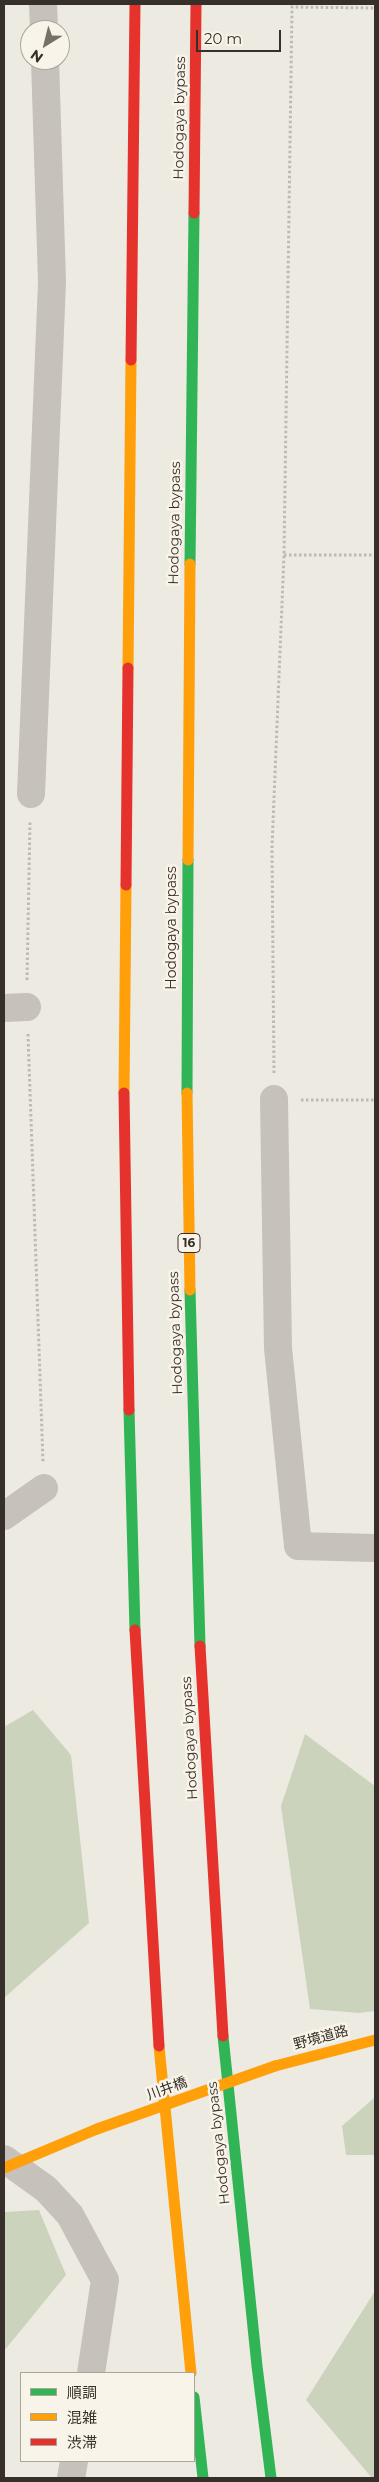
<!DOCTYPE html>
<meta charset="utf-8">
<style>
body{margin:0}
#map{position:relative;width:379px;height:2482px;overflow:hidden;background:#edeae2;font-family:Montserrat,"Noto Sans JP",sans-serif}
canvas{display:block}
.frame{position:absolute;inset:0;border:5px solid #372f29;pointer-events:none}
.legend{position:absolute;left:20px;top:2372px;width:175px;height:90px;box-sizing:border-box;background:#f9f4e9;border:1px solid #aba59c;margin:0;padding:6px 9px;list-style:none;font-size:15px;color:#372f29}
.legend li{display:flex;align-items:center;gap:10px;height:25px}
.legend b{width:25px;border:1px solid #aba59c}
.north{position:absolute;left:20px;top:20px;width:50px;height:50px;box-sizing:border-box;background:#f9f4e9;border:1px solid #aba59c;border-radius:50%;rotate:216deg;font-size:14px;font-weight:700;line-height:20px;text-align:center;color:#372f29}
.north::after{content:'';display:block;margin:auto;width:18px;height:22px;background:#77706a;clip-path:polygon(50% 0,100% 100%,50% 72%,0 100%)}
.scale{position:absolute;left:196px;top:30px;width:85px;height:22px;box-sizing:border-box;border:2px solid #372f29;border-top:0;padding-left:6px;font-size:15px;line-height:18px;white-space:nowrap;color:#372f29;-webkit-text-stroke:4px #f9f4e9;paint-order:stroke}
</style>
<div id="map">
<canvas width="379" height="2482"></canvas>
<div class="frame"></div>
<ul class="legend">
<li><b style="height:6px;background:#30b455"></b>順調</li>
<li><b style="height:6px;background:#ff9f0a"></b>混雑</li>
<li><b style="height:6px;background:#e5322d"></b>渋滞</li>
</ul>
<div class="north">N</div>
<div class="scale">20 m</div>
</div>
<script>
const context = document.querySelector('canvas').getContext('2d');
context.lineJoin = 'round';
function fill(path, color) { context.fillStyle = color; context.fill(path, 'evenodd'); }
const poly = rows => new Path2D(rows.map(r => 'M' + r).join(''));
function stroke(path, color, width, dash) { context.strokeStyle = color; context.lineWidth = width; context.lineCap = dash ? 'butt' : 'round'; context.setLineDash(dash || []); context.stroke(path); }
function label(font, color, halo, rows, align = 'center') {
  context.font = font + ' Montserrat,"Noto Sans JP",sans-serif'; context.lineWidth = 5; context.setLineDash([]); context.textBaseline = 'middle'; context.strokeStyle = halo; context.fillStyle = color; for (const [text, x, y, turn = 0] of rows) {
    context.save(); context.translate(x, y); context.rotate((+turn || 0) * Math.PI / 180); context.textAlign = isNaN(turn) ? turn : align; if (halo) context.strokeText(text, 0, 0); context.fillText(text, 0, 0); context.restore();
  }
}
const green = poly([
 [33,1710,71,1755,89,1923,4,1998,4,1727],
 [305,1734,375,1786,375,2011,359,2013,310,2009,281,1806],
 [375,2097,375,2155,346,2155,342,2126],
 [39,2210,66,2275,4,2351,4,2212],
 [375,2291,375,2478,372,2478,306,2400]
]);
const path = poly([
 [284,555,375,555],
 [27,980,30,821],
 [28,1034,43,1462],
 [274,1073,272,847,284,555,292,7,375,8],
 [301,1100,375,1100]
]);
const street = poly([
 [43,4,44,30],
 [31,794,52,282,45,60],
 [4,1008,27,1007],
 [274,1099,278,1348,298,1546,375,1548],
 [4,1516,44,1488],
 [4,2159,46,2189,70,2215,105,2280,91,2373],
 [71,2478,74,2461]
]);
const fast = poly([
 [190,564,194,213],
 [187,1093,188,860],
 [190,1290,200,1646],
 [129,1410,135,1630],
 [223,2036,257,2366,271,2478],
 [194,2397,203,2478]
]);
const slow = poly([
 [128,668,131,360],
 [188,860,190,564],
 [124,1093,126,885],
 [187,1093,190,1290],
 [159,2046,191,2373],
 [275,2066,375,2040],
 [4,2168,97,2129]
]);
const jam = poly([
 [194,213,196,4],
 [131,360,135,4],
 [126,885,128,668],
 [124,1093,129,1410],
 [135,1630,159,2046],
 [200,1646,223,2036]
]);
const slowBridge = poly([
 [97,2129,275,2066]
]);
const shields = [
 [189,1243,22]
];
const shieldNames = [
 ["16",189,1243]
];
const streetNames = [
 ["Hodogaya bypass",180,118,-89],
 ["Hodogaya bypass",175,523,-89],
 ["Hodogaya bypass",172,928,-90],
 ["Hodogaya bypass",176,1333,-92],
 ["Hodogaya bypass",190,1738,-93],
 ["野境道路",321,2038,-15],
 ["川井橋",167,2089,-20],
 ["Hodogaya bypass",219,2143,-96]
];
fill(green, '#cbd3bc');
stroke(path, '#bebab3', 3, [2.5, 2.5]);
stroke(street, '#c6c1ba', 28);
stroke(fast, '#30b455', 11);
stroke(slow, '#ff9f0a', 11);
stroke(jam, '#e5322d', 11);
stroke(slowBridge, '#ff9f0a', 11);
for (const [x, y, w] of shields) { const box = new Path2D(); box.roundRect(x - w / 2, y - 9.5, w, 19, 4); context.fillStyle = '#f9f4e9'; context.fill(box); stroke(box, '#372f29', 1); }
label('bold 12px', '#372f29', null, shieldNames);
label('14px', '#372f29', '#f9f4e9', streetNames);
</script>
